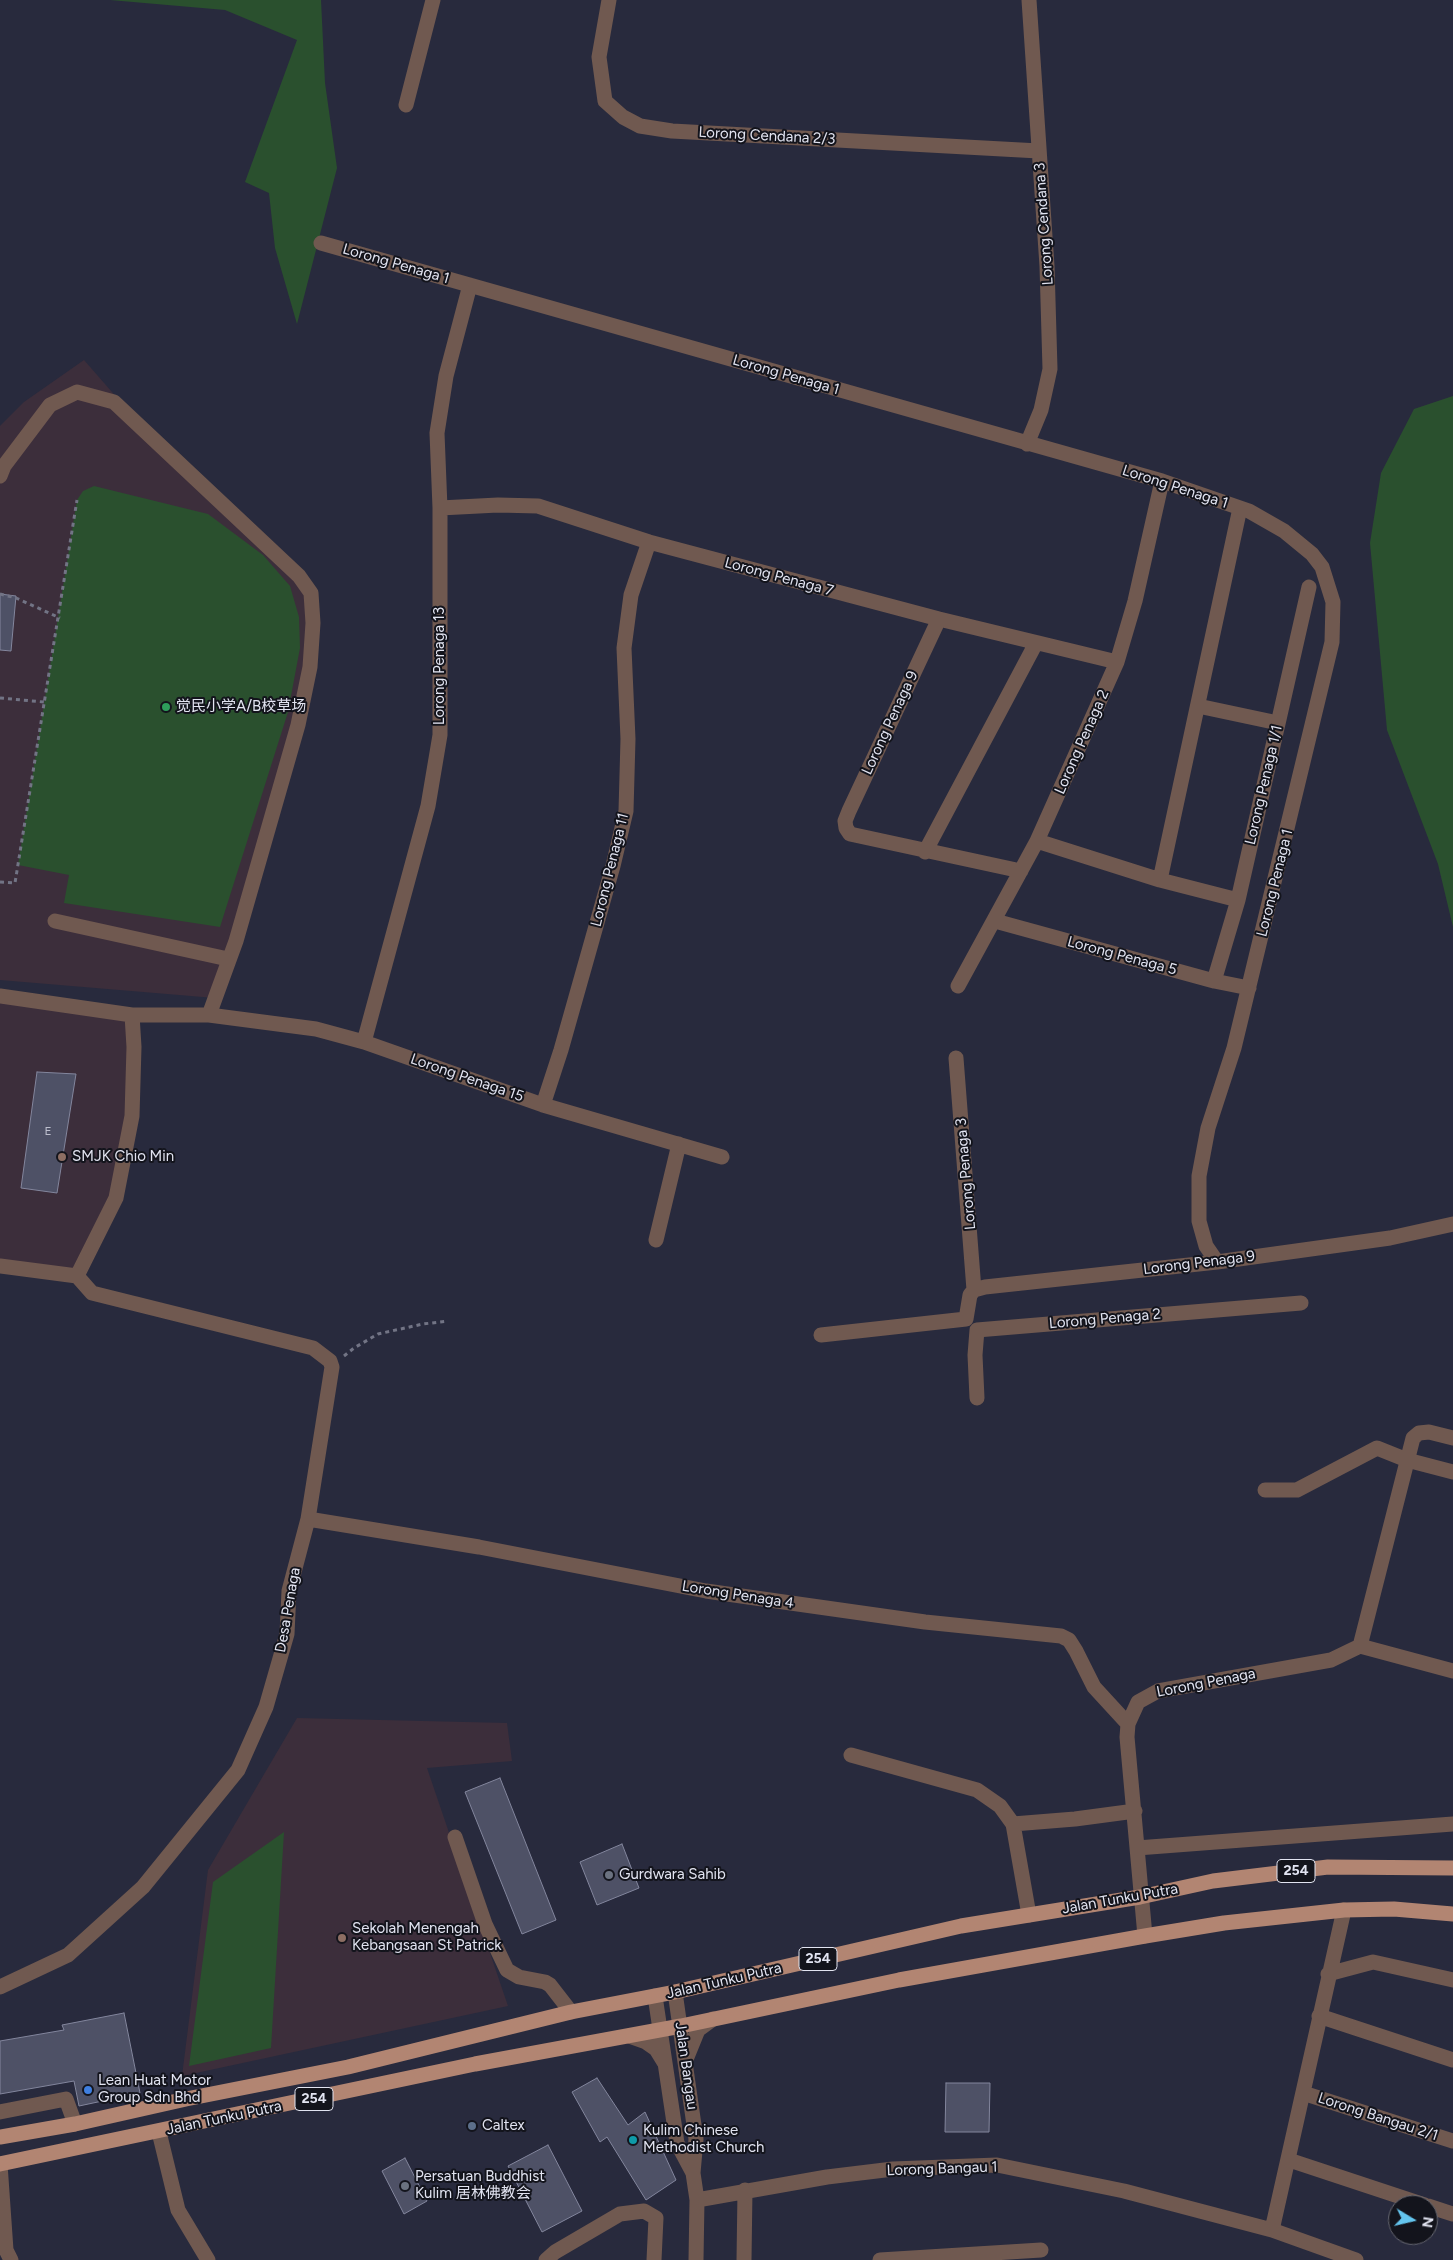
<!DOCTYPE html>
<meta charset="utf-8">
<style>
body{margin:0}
#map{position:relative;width:1453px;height:2260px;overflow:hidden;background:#282a3d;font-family:Figtree,sans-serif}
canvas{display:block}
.north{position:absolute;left:1388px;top:2195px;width:50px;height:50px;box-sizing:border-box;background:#13141c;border:1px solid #666771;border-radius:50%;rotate:99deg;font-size:14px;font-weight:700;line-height:20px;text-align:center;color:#e2e4f1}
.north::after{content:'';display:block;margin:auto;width:18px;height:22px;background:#64c5ee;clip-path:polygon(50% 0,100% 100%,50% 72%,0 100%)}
</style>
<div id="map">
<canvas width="1453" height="2260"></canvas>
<div class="north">N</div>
</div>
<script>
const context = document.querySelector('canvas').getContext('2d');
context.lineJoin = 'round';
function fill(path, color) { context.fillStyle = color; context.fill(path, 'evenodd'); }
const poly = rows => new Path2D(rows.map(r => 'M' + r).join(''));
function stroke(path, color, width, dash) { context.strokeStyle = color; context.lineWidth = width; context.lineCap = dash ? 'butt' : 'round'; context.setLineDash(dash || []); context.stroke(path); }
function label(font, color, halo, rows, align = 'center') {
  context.font = font + ' Figtree,"Noto Sans SC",sans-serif'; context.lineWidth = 4; context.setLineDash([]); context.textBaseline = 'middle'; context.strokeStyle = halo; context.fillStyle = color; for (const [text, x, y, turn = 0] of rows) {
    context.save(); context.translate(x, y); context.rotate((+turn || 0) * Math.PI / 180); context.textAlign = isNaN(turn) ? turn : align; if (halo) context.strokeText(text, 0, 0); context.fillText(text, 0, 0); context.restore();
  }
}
const education = poly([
 [84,360,153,439,311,596,310,667,215,998,0,980,0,426,24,402],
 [0,999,132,1015,134,1047,116,1198,77,1276,0,1266],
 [297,1718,507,1723,512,1761,427,1768,508,2006,182,2076,208,1870]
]);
const green = poly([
 [110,0,321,0,325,83,337,168,297,324,275,248,269,193,245,182,297,40,225,10],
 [1453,396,1453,927,1438,864,1387,730,1370,543,1381,473,1414,409],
 [94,486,208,514,263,555,290,586,299,617,300,648,288,712,220,927,64,903,69,875,18,865,77,500,83,491],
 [284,1832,271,2048,189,2066,213,1882]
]);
const building = poly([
 [0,594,16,596,11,651,0,650,0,594],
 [37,1072,76,1074,57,1193,21,1188,37,1072],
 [500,1778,556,1920,522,1934,465,1792,500,1778],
 [622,1844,639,1888,597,1905,580,1862,622,1844],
 [124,2013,140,2093,79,2106,74,2081,0,2094,0,2041,64,2030,62,2025,124,2013],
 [597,2078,628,2125,645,2112,676,2180,646,2200,607,2137,600,2142,572,2092,597,2078],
 [946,2083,990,2083,989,2132,945,2132,946,2083],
 [548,2145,582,2211,542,2232,508,2166,548,2145],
 [405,2158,427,2201,404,2214,382,2171,405,2158]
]);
const path = poly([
 [0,594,16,598,60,618],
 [0,698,44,702],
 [0,882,15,883,77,500],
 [344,1356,354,1348,378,1334,423,1324,448,1321]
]);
const minor = poly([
 [609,0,599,57,605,101,623,117,640,126,672,131,1039,151],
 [406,105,433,0],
 [321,243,1162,481,1249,511,1284,531,1312,554,1322,567,1333,602,1332,642,1234,1048,1208,1128,1199,1176,1199,1221,1206,1246,1217,1262],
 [1027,444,1041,410,1050,369,1047,266,1029,0],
 [0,476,4,466,50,405,77,392,114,402,299,576,311,593,313,623,310,667,298,725,236,941,209,1015],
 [440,508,498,505,538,506,649,542,939,619,1117,662],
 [939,619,849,811,845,821,846,828,850,834,1021,871],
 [1198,706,1278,723],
 [1037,841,1160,880,1238,900],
 [925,852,1036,643],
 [1160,880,1240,508],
 [55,921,228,959],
 [995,921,1214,981,1249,988],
 [1214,981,1238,900,1309,587],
 [958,986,1037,841,1117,662,1135,601,1162,481],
 [0,996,132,1015,209,1015,316,1029,364,1042,543,1105,722,1157],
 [364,1042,428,806,440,735,440,508,437,433,446,376,470,285],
 [956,1058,974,1290],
 [543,1105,561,1050,613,866,626,811,628,739,624,648,631,595,649,542],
 [656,1240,679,1144],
 [0,1266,77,1276],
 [77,1276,116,1198,132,1116,134,1047,132,1015],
 [966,1319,970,1295,974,1290,985,1287,1217,1262,1390,1238,1453,1224],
 [977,1330,1301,1303],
 [821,1335,966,1319],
 [977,1398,975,1355,977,1330],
 [1265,1490,1297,1490,1377,1448,1407,1460,1453,1472],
 [308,1519,479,1547,706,1591,925,1622,1061,1636,1069,1640,1076,1651,1094,1687,1128,1724],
 [1360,1646,1413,1438,1419,1433,1429,1432,1453,1438],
 [1360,1646,1453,1671],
 [851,1755,977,1790,1000,1806,1013,1824,1029,1915],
 [1013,1824,1075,1819,1135,1811],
 [455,1837,485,1924,507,1970,519,1977,545,1982,550,1985,571,2012],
 [1137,1848,1453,1824],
 [1145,1936,1127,1737,1128,1724,1138,1702,1158,1691,1331,1660,1360,1646],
 [1328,1974,1373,1962,1453,1980],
 [0,1987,68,1955,143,1887,238,1770,266,1707,287,1634,289,1591,308,1519,332,1367,330,1361,313,1348,92,1293,77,1276],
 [675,1992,696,2139,693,2173,697,2200,696,2260],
 [655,1996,677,2143,693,2173],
 [1319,2016,1453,2060],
 [629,2036,646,2042,656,2049,664,2062],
 [687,2057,698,2030,713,2019],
 [1303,2093,1453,2141],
 [0,2112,66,2099,75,2124],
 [159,2132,178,2210,208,2260],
 [1289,2160,1425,2205],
 [0,2164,6,2250,11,2260],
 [697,2200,827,2177,893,2169,997,2165,1124,2191,1272,2230,1356,2260],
 [1428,2206,1453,2214],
 [1272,2230,1344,1910],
 [546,2260,555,2252,620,2214,644,2211,656,2218,654,2260],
 [744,2260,745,2190],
 [880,2260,1041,2250]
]);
const major = poly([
 [0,2137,75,2124,186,2099,348,2067,571,2012,675,1992,961,1926,1140,1897,1213,1881,1328,1867,1453,1868],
 [0,2164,475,2064,681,2026,899,1980,1145,1936,1224,1923,1344,1910,1394,1909,1453,1914]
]);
const markers = [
 [166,707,5,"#2e9e5b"],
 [62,1157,5,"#8d6e63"],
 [609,1875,5,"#6b7280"],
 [342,1938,5,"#8d6e63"],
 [88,2090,5,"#3f7fe0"],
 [472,2126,5,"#5c6f8a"],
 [633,2140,5,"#0f9aa8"],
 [405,2186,5,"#6b7280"]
];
const numberNames = [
 ["E",48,1131]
];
const shields = [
 [1296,1871,38],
 [818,1959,38],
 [314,2099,38]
];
const shieldNames = [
 ["254",1296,1871],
 ["254",818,1959],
 ["254",314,2099]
];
const streetNames = [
 ["Lorong Cendana 2/3",767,136,3],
 ["Lorong Cendana 3",1044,224,-94],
 ["Lorong Penaga 1",396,264,16],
 ["Lorong Penaga 1",786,375,16],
 ["Lorong Penaga 1",1175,487,18],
 ["Lorong Penaga 7",779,577,15],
 ["Lorong Penaga 13",440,666,-90],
 ["Lorong Penaga 9",890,723,-65],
 ["Lorong Penaga 2",1082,742,-66],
 ["Lorong Penaga 1/1",1264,785,-77],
 ["Lorong Penaga 11",610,870,-76],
 ["Lorong Penaga 1",1275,883,-76],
 ["Lorong Penaga 5",1122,956,15],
 ["Lorong Penaga 15",467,1078,19],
 ["Lorong Penaga 3",966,1174,-95],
 ["Lorong Penaga 9",1199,1263,-7],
 ["Lorong Penaga 2",1105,1319,-5],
 ["Lorong Penaga 4",738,1595,9],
 ["Desa Penaga",288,1610,-80],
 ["Lorong Penaga",1206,1683,-11],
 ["Jalan Tunku Putra",1120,1899,-10],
 ["Jalan Tunku Putra",724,1981,-13],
 ["Jalan Bangau",686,2066,82],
 ["Lorong Bangau 2/1",1378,2117,18],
 ["Jalan Tunku Putra",224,2118,-12],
 ["Lorong Bangau 1",942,2169,-2]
];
const poiNames = [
 ["觉民小学A/B校草场",176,707],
 ["SMJK Chio Min",72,1157],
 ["Gurdwara Sahib",619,1875],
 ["Sekolah Menengah",352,1929],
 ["Kebangsaan St Patrick",352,1946],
 ["Lean Huat Motor",98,2081],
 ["Group Sdn Bhd",98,2098],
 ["Caltex",482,2126],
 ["Kulim Chinese",643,2131],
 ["Methodist Church",643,2148],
 ["Persatuan Buddhist",415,2177],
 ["Kulim 居林佛教会",415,2194]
];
fill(education, '#3c2e3b');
fill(green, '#2a502e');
fill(building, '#4e5166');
stroke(building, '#83869d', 1);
stroke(path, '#727485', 3, [4, 4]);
stroke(minor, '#705950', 15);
stroke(major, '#b28572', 15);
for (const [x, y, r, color] of markers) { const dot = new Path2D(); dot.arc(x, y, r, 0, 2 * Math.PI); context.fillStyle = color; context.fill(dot); stroke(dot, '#13141c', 2); }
label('12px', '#bdbfce', null, numberNames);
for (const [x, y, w] of shields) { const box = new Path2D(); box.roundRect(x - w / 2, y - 11.5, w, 23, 4); context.fillStyle = '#13141c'; context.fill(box); stroke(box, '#e2e4f1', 1); }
label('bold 14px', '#e2e4f1', null, shieldNames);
label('15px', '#e2e4f1', '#13141c', streetNames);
label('15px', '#e2e4f1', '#13141c', poiNames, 'left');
</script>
